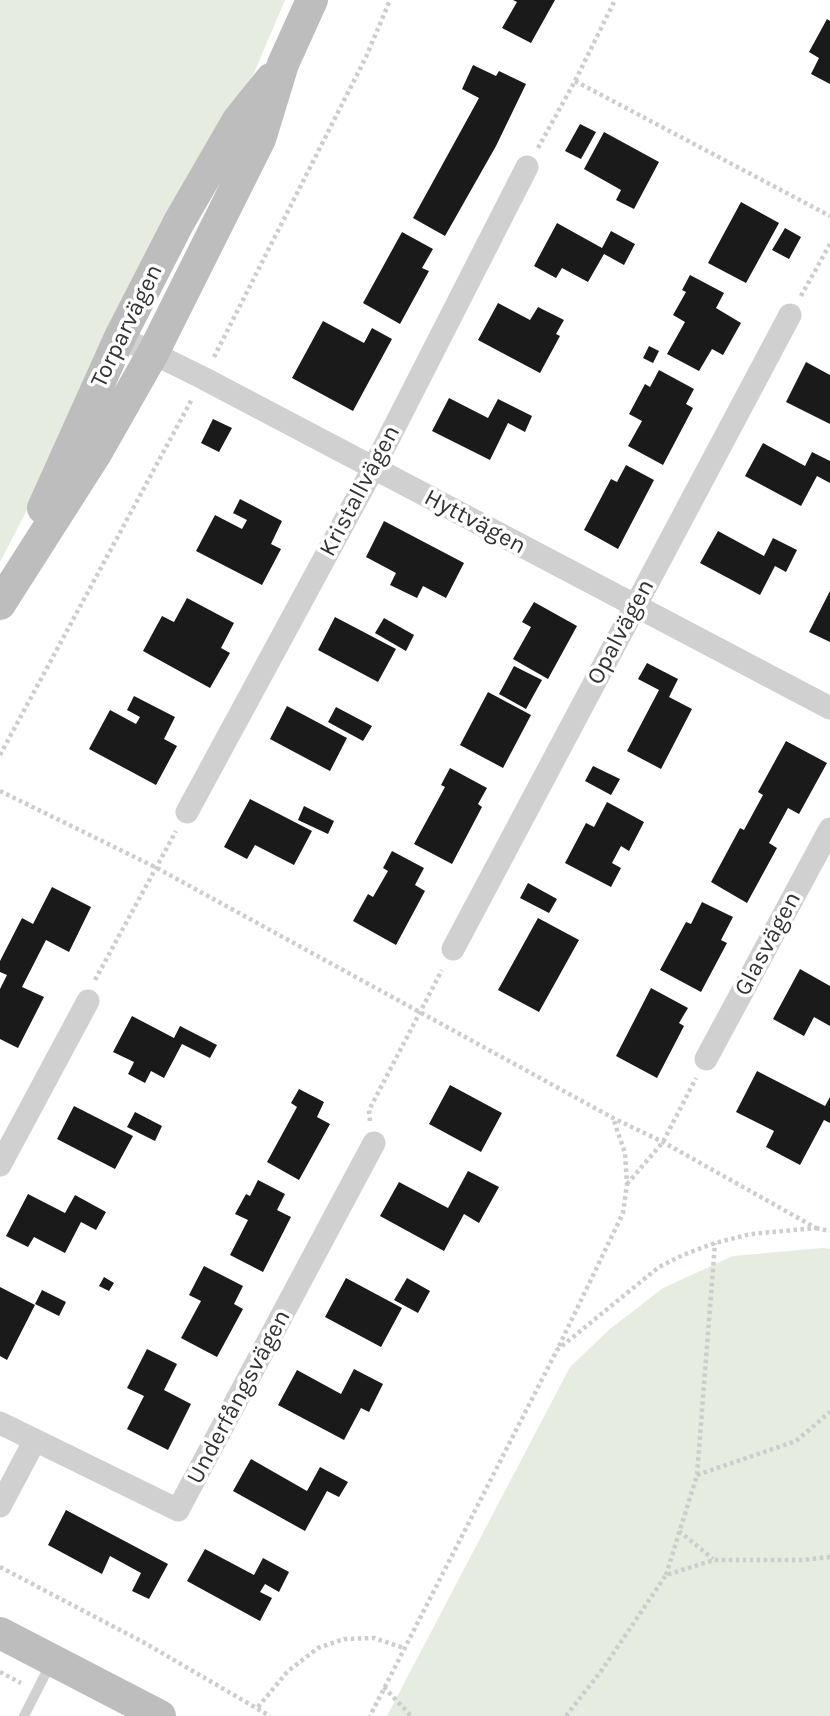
<!DOCTYPE html>
<meta charset="utf-8">
<style>
body{margin:0}
canvas{display:block;background:#fff}
</style>
<canvas width="830" height="1716"></canvas>
<script>
const context = document.querySelector('canvas').getContext('2d');
context.lineJoin = 'round';
function fill(path, color) { context.fillStyle = color; context.fill(path, 'evenodd'); }
const poly = rows => new Path2D(rows.map(r => 'M' + r).join(''));
function stroke(path, color, width, dash) { context.strokeStyle = color; context.lineWidth = width; context.lineCap = dash ? 'butt' : 'round'; context.setLineDash(dash || []); context.stroke(path); }
function label(font, color, halo, rows, align = 'center') {
  context.font = font + ' Karla,sans-serif'; context.lineWidth = 7; context.setLineDash([]); context.textBaseline = 'middle'; context.strokeStyle = halo; context.fillStyle = color; for (const [text, x, y, turn = 0] of rows) {
    context.save(); context.translate(x, y); context.rotate((+turn || 0) * Math.PI / 180); context.textAlign = isNaN(turn) ? turn : align; if (halo) context.strokeText(text, 0, 0); context.fillText(text, 0, 0); context.restore();
  }
}
const green = poly([
 [0,0,285,0,254,73,176,200,58,450,0,562],
 [822,1248,830,1249,830,1716,387,1716,570,1367,610,1329,663,1288,733,1256]
]);
const building = poly([
 [513,0,555,0,531,43,502,28,517,2],
 [827,19,830,21,830,84,811,74,819,58,809,52],
 [473,65,496,76,499,71,526,84,496,146,445,236,413,218,479,98,462,89],
 [580,124,596,132,581,159,565,151],
 [604,132,659,162,634,209,616,200,621,190,584,169],
 [741,202,779,223,746,283,708,263],
 [557,223,602,248,611,231,635,244,624,265,604,254,588,282,562,268,556,278,534,266],
 [785,228,801,237,789,259,772,250],
 [402,232,433,249,422,268,429,271,400,324,363,303],
 [690,275,724,293,716,308,741,323,723,355,712,349,699,371,667,354,685,322,673,315,686,292,682,290],
 [498,303,530,320,538,307,564,320,556,334,560,336,540,373,478,340],
 [323,321,364,343,372,328,392,339,353,411,292,378],
 [649,346,659,351,653,363,643,358],
 [806,362,830,375,830,424,786,402],
 [659,370,694,389,686,404,693,408,663,465,628,446,642,421,629,414,645,384,650,387],
 [449,398,488,418,498,399,532,416,525,432,508,423,490,460,432,431],
 [213,419,232,428,219,452,201,443],
 [763,443,805,466,812,452,830,461,830,483,817,476,801,506,745,476],
 [626,465,654,480,618,549,584,530,611,479,617,482],
 [240,499,282,521,271,544,281,549,262,585,196,551,215,515,242,529,247,520,233,513],
 [384,521,464,563,446,598,423,586,417,598,390,585,396,573,366,557],
 [718,531,764,556,773,538,797,550,786,572,775,566,760,595,700,563],
 [830,591,830,642,809,632],
 [187,598,234,623,221,648,230,653,210,688,143,651,162,616,174,622],
 [534,602,577,626,548,679,513,659,531,627,522,622],
 [335,617,396,649,378,682,318,650],
 [384,618,414,635,406,651,375,633],
 [647,663,678,679,669,697,692,709,661,769,627,751,659,690,638,679],
 [514,666,542,680,526,709,499,694],
 [488,692,531,715,503,768,460,745],
 [134,696,175,717,164,739,177,746,156,785,89,749,110,710,136,724,140,717,127,710],
 [287,706,347,738,330,771,270,739],
 [336,707,372,726,363,741,328,722],
 [786,741,827,763,799,814,788,808,769,843,777,848,747,903,711,882,740,828,744,830,763,795,758,792],
 [593,766,620,779,611,795,585,781],
 [450,768,487,788,478,804,482,807,452,864,414,844,445,787,441,785],
 [250,799,312,831,294,865,255,845,247,859,224,847],
 [607,802,644,822,629,851,621,846,612,863,621,868,611,887,565,863,586,823,594,827],
 [304,806,334,821,328,834,298,820],
 [392,851,424,868,415,885,425,891,396,945,353,921,368,894,373,897,388,871,383,868],
 [528,883,557,899,549,913,520,898],
 [52,887,91,907,69,952,46,940,22,987,44,997,18,1048,0,1039,0,989,7,975,0,972,0,961,22,918,33,924],
 [702,902,733,917,721,940,727,943,701,992,660,970,686,922,691,924],
 [538,918,579,940,539,1012,498,990],
 [800,969,830,986,830,1026,814,1017,804,1036,773,1019],
 [651,988,688,1008,679,1023,684,1026,657,1078,616,1056],
 [132,1016,174,1038,180,1026,217,1045,210,1058,182,1044,164,1078,151,1071,145,1083,128,1074,134,1062,113,1052],
 [757,1071,825,1106,830,1097,830,1123,824,1120,800,1165,766,1147,774,1131,736,1112],
 [450,1085,502,1113,481,1152,429,1124],
 [299,1089,324,1102,317,1117,330,1124,299,1180,267,1162,297,1107,291,1103],
 [74,1106,133,1136,115,1169,57,1139],
 [135,1112,162,1126,155,1141,127,1127],
 [468,1171,499,1187,479,1223,464,1214,444,1251,380,1216,399,1182,448,1208],
 [258,1180,285,1194,277,1210,291,1217,263,1272,230,1255,248,1220,235,1214,246,1194,250,1196],
 [28,1194,65,1213,75,1195,106,1212,96,1230,81,1222,65,1253,34,1237,28,1247,6,1236],
 [204,1266,243,1286,234,1304,243,1309,217,1357,181,1338,201,1301,189,1295],
 [104,1277,114,1283,109,1291,99,1286],
 [346,1278,402,1308,381,1347,325,1317],
 [407,1278,430,1291,418,1313,394,1300],
 [0,1287,35,1305,7,1360,0,1356],
 [42,1290,66,1302,59,1316,35,1304],
 [147,1349,177,1364,164,1390,191,1404,168,1450,127,1429,144,1396,127,1388],
 [354,1369,383,1384,369,1412,361,1408,344,1440,278,1405,297,1370,341,1394],
 [251,1459,307,1491,320,1467,348,1482,339,1497,327,1491,305,1531,233,1491],
 [66,1510,168,1564,149,1599,132,1591,141,1573,110,1556,102,1574,48,1545],
 [205,1549,254,1575,263,1558,289,1572,279,1592,265,1584,260,1592,272,1598,260,1621,187,1581]
]);
const path = poly([
 [575,81,830,216],
 [538,148,575,81,615,0],
 [801,296,830,244],
 [214,357,366,57,390,0],
 [0,755,192,399],
 [0,791,155,867,613,1118,663,1142,816,1228,751,1234,715,1243,683,1255,659,1267,557,1350,370,1716],
 [95,980,176,831],
 [370,1121,369,1110,442,970],
 [627,1184,663,1142,696,1078],
 [816,1228,830,1231],
 [559,1346,623,1213,627,1184,625,1153,613,1118],
 [697,1475,796,1441,830,1412],
 [679,1531,713,1559],
 [0,1567,143,1642,270,1716],
 [666,1575,697,1475,715,1243],
 [0,1672,21,1683],
 [384,1687,411,1716],
 [258,1707,288,1671,318,1648,344,1639,374,1638,404,1648],
 [566,1716,602,1670,666,1575,714,1560,801,1560,830,1557]
]);
const lane = poly([
 [24,1716,51,1663]
]);
const street = poly([
 [120,337,203,378,830,708],
 [187,812,374,467,527,167],
 [453,949,790,315],
 [706,1059,830,829],
 [0,1165,88,1001],
 [0,1423,178,1510,374,1143],
 [0,1506,34,1442]
]);
const secondary = poly([
 [43,508,120,337,179,222,238,120,271,79],
 [0,604,95,455,153,353,260,139,283,64,312,0],
 [0,1633,160,1716]
]);
const streetNames = [
 ["Torparvägen",127,326,-64],
 ["Kristallvägen",360,491,-62],
 ["Hyttvägen",475,522,28],
 ["Opalvägen",621,632,-62],
 ["Glasvägen",768,944,-62],
 ["Underfångsvägen",239,1397,-62]
];
fill(green, '#e6ecdf');
fill(building, '#1a1a1a');
stroke(path, '#cdcdcd', 4.5, [3.5, 3.5]);
stroke(lane, '#d0d0d0', 10);
stroke(street, '#d0d0d0', 23);
stroke(secondary, '#bdbdbd', 32);
label('24px', '#333', '#fff', streetNames);
</script>
